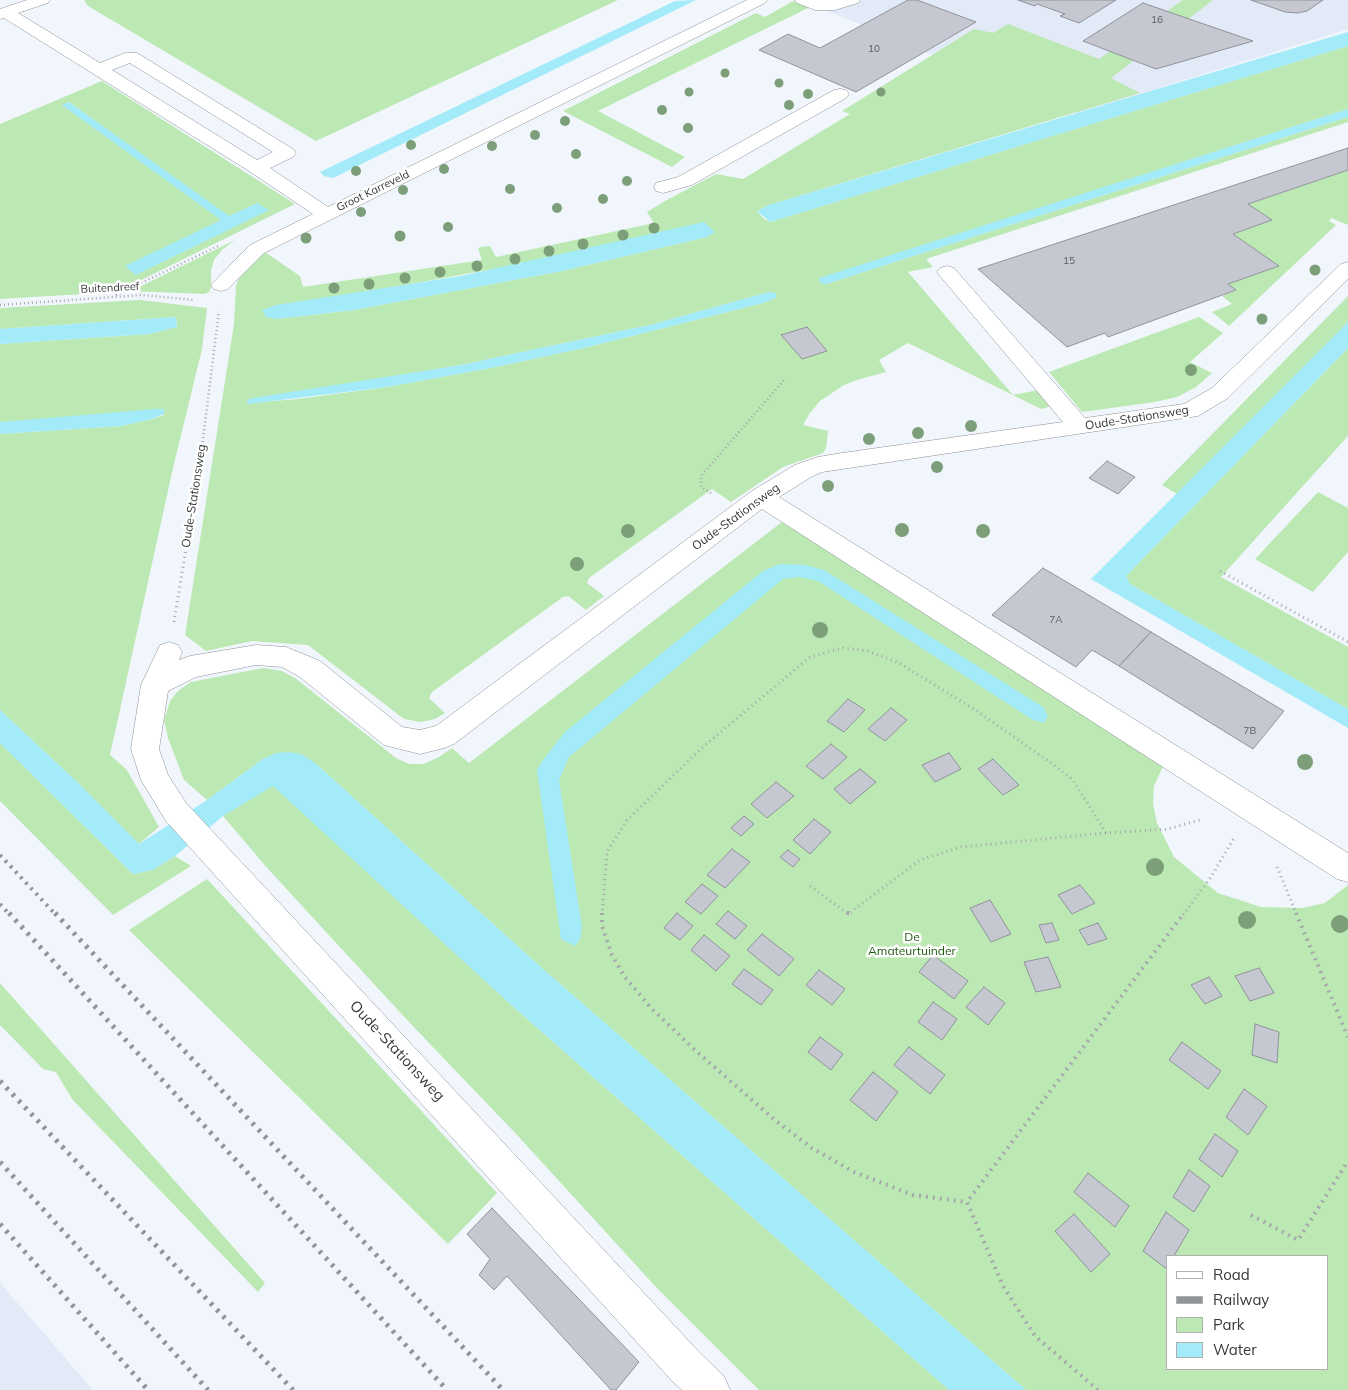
<!DOCTYPE html>
<style>
body{margin:0}
#map{position:relative;width:1348px;height:1390px;overflow:hidden;background:#f1f5fc;font-family:Mulish,sans-serif}
canvas{display:block}
.legend{position:absolute;left:1166px;top:1255px;width:162px;height:115px;box-sizing:border-box;background:#fff;border:1px solid #afafb0;margin:0;padding:6px 9px;list-style:none;font-size:15px;color:#36383a}
.legend li{display:flex;align-items:center;gap:10px;height:25px}
.legend b{width:25px;border:1px solid #afafb0}
</style>
<div id="map">
<canvas width="1348" height="1390"></canvas>
<ul class="legend">
<li><b style="height:6px;background:#fff"></b>Road</li>
<li><b style="height:6px;background:#919499"></b>Railway</li>
<li><b style="height:14px;background:#bce9b3"></b>Park</li>
<li><b style="height:14px;background:#a3ebf8"></b>Water</li>
</ul>
</div>
<script>
const context = document.querySelector('canvas').getContext('2d');
context.lineJoin = 'round';
function fill(path, color) { context.fillStyle = color; context.fill(path, 'evenodd'); }
const poly = rows => new Path2D(rows.map(r => 'M' + r).join(''));
function stroke(path, color, width, dash) { context.strokeStyle = color; context.lineWidth = width; context.lineCap = dash ? 'butt' : 'round'; context.setLineDash(dash || []); context.stroke(path); }
function label(font, color, halo, rows, align = 'center') {
  context.font = font + ' Mulish,sans-serif'; context.lineWidth = 5; context.setLineDash([]); context.textBaseline = 'middle'; context.strokeStyle = halo; context.fillStyle = color; for (const [text, x, y, turn = 0] of rows) {
    context.save(); context.translate(x, y); context.rotate((+turn || 0) * Math.PI / 180); context.textAlign = isNaN(turn) ? turn : align; if (halo) context.strokeText(text, 0, 0); context.fillText(text, 0, 0); context.restore();
  }
}
const built = poly([
 [803,0,1348,0,1348,29,1078,113,979,75],
 [0,1283,93,1390,0,1390]
]);
const green = poly([
 [84,0,618,0,316,141,88,6],
 [1183,0,1213,0,1111,78,1140,93,769,205,757,211,763,218,770,222,1348,46,1348,109,1134,178,822,284,826,284,1348,117,1348,122,926,259,933,267,908,272,1013,395,1038,390,1052,406,1041,409,908,343,879,360,886,372,857,380,844,385,820,401,810,413,803,425,828,431,826,448,823,453,783,467,731,502,712,489,589,578,587,583,604,596,586,610,568,596,563,597,432,692,429,698,445,713,435,719,421,722,404,719,308,645,252,641,206,651,185,635,234,324,236,286,241,272,265,252,300,276,303,287,482,260,478,249,480,247,490,246,496,257,654,223,647,212,665,201,716,174,743,179,850,114,842,111,974,29,993,33,1008,24,1099,59],
 [715,231,707,237,562,271,354,310,276,319,388,288,532,262],
 [769,292,776,293,776,298,763,303,588,347,496,367,387,387,298,399,248,403,247,400,461,365,654,324],
 [793,1,810,7,598,111,685,157,672,167,563,111,748,17,756,13,765,17],
 [102,81,295,204,117,292,0,299,0,124],
 [69,102,229,217,257,203,126,266,222,220,63,105],
 [1348,170,1348,225,1331,218,1329,221,1336,225,1229,326,1212,312,1232,304,1222,296,1236,290,1228,284,1278,266,1233,234,1271,220,1248,204],
 [235,240,223,249,214,260,211,271,211,288,209,292,204,294,131,291],
 [1348,296,1348,322,1308,364,1177,494,1162,485],
 [140,300,207,308,202,349,173,468,110,755,127,770,159,827,139,844,76,781,0,710,0,434,121,426,152,419,164,415,164,410,0,422,0,344,149,334,177,327,176,317,0,329,0,308],
 [1199,317,1223,333,1190,362,1212,373,1196,387,1177,397,1155,402,1082,412,1049,372],
 [1348,348,1348,436,1221,577,1348,647,1348,709,1130,584,1126,576],
 [1318,492,1348,508,1348,552,1313,592,1255,559],
 [782,522,1165,762,1154,786,1153,804,1157,823,1174,857,1218,893,1261,907,1302,908,1325,903,1348,885,1348,1390,1026,1390,543,969,314,762,263,759,207,800,184,780,168,738,164,720,170,701,178,691,191,682,263,668,282,671,295,678,396,758,409,764,424,764,439,757,452,748,469,763],
 [1167,1256,1327,1256,1327,1369,1167,1369],
 [0,743,133,874,153,870,175,856,191,866,113,915,0,801],
 [273,785,509,1003,949,1390,759,1390,654,1285,518,1136,408,1021,269,870,223,816],
 [207,879,497,1193,448,1244,129,930],
 [0,983,265,1283,258,1292,72,1099,56,1072,43,1069,0,1025]
]);
const water = poly([
 [696,0,333,178,324,176,320,172,675,1],
 [1348,32,1348,46,770,222,757,211,769,205],
 [69,102,229,216,257,203,269,210,136,275,125,266,221,220,62,105],
 [1348,109,1348,117,826,284,822,284,819,280,819,278],
 [704,222,715,232,707,237,562,271,354,310,276,319,266,317,262,310,276,305,461,276],
 [769,292,776,293,776,298,763,303,588,347,496,367,387,387,248,404,247,400,253,398,461,365,654,324],
 [176,317,177,327,149,334,0,344,0,329],
 [1348,322,1348,348,1126,576,1130,584,1348,709,1348,728,1091,579],
 [155,409,164,409,164,414,152,419,121,426,0,434,0,422],
 [780,564,805,565,824,570,1043,707,1048,716,1044,723,1033,720,818,581,799,577,783,579,569,757,559,780,582,927,580,939,575,946,561,939,537,770,543,760,565,732,763,571],
 [0,710,76,781,139,844,207,800,263,759,276,753,289,752,301,754,314,762,543,969,1026,1390,949,1390,509,1003,273,786,223,816,175,856,153,870,133,874,0,743]
]);
const building = poly([
 [908,0,917,0,976,22,856,92,759,50,788,34,820,48,908,0],
 [1018,0,1116,0,1079,23,1060,16,1065,14,1037,4,1035,6,1018,0],
 [1251,0,1323,0,1307,11,1297,13,1285,12,1251,0],
 [1143,3,1253,41,1156,69,1083,41,1143,3],
 [1348,148,1348,170,1248,204,1272,220,1233,234,1279,266,1228,284,1236,290,1108,337,1105,333,1067,347,978,269,1348,148],
 [807,327,827,351,802,359,781,335,807,327],
 [1107,461,1135,477,1118,494,1089,478,1107,461],
 [1043,568,1151,632,1119,666,1092,650,1076,667,992,615,1043,568],
 [1151,632,1284,711,1253,749,1119,666,1151,632],
 [848,699,865,710,844,732,827,721,848,699],
 [891,708,907,720,885,741,868,729,891,708],
 [831,744,847,757,823,779,806,766,831,744],
 [949,753,961,769,935,782,922,765,949,753],
 [993,759,1019,785,1003,795,978,769,993,759],
 [860,769,876,782,850,804,834,789,860,769],
 [776,782,794,796,767,818,751,804,776,782],
 [744,816,754,824,741,836,731,828,744,816],
 [814,819,831,832,810,854,793,840,814,819],
 [732,849,750,862,725,888,707,875,732,849],
 [788,850,800,859,793,867,780,857,788,850],
 [702,884,718,896,701,914,685,902,702,884],
 [1080,885,1095,903,1072,914,1058,895,1080,885],
 [990,900,1011,934,991,942,970,908,990,900],
 [728,911,747,926,735,939,716,924,728,911],
 [677,913,693,926,680,940,664,928,677,913],
 [1052,923,1059,940,1046,943,1039,925,1052,923],
 [1098,923,1107,939,1088,945,1079,930,1098,923],
 [762,934,794,959,779,976,747,950,762,934],
 [704,935,730,956,716,971,691,950,704,935],
 [933,955,968,981,954,999,919,972,933,955],
 [1048,957,1061,987,1036,992,1024,962,1048,957],
 [1259,968,1274,993,1250,1001,1235,976,1259,968],
 [744,969,773,990,761,1005,732,984,744,969],
 [819,970,845,989,832,1005,806,985,819,970],
 [1209,977,1222,996,1205,1004,1191,985,1209,977],
 [984,987,1005,1003,988,1025,966,1007,984,987],
 [933,1002,957,1019,942,1040,918,1022,933,1002],
 [1255,1024,1279,1032,1277,1063,1252,1055,1255,1024],
 [820,1037,843,1054,831,1070,808,1052,820,1037],
 [1182,1042,1221,1071,1208,1089,1169,1060,1182,1042],
 [909,1047,945,1075,930,1094,894,1065,909,1047],
 [873,1072,898,1092,876,1121,850,1100,873,1072],
 [1244,1089,1267,1106,1248,1135,1226,1117,1244,1089],
 [1215,1134,1238,1151,1222,1177,1199,1159,1215,1134],
 [1189,1170,1210,1186,1194,1212,1173,1197,1189,1170],
 [1088,1173,1129,1206,1115,1227,1074,1192,1088,1173],
 [492,1208,639,1362,616,1390,611,1390,507,1276,494,1290,479,1275,490,1259,467,1234,492,1208],
 [1166,1212,1189,1230,1174,1256,1167,1256,1167,1269,1143,1251,1166,1212],
 [1074,1214,1110,1254,1091,1272,1055,1231,1074,1214]
]);
const pathFar2 = poly([
 [116,295,218,246],
 [0,305,142,295,195,300],
 [711,493,701,487,701,476,785,379],
 [188,537,200,463,219,311]
]);
const pathFar1 = poly([
 [1220,571,1348,642],
 [174,622,188,536],
 [1277,867,1297,915],
 [810,886,848,914,920,860,961,847,1106,833],
 [602,915,607,852,627,820,704,746,810,657,843,648,868,651,899,663,977,711,1054,765,1073,780,1106,833,1168,829,1203,819],
 [1183,915,1211,877,1234,838]
]);
const path = poly([
 [602,913,602,926,612,955,624,976,652,1009,696,1051,776,1121,812,1148,854,1172,913,1195,967,1202],
 [847,913,849,913],
 [1296,913,1348,1037],
 [1251,1215,1298,1240,1348,1161],
 [1098,1390,1035,1336,1003,1286,967,1202,1184,913]
]);
const minor = poly([
 [27,0,50,0,48,3,18,13,100,63,125,53,137,53,293,149,296,153,293,157,270,168,328,207,747,0,767,0,765,3,264,253,228,289,221,291,214,289,211,285,250,245,313,214,249,171,4,18,0,19,0,9,27,0],
 [130,63,273,152,257,160,112,70,130,63],
 [795,0,860,0,858,3,835,10,815,10,797,3,795,0],
 [840,89,846,90,849,94,846,98,692,185,663,193,656,191,654,187,656,183,678,177,834,90,840,89],
 [1348,262,1348,279,1228,398,1198,416,822,472,811,477,779,497,1348,853,1348,882,1337,879,762,509,454,744,444,748,420,754,384,745,300,677,282,667,256,665,196,677,168,691,159,749,168,775,186,803,700,1353,724,1376,730,1390,682,1390,672,1381,166,821,141,780,131,749,141,685,160,645,169,642,178,645,182,652,179,660,190,656,256,645,286,647,320,661,402,727,420,730,436,726,752,491,795,465,818,457,842,453,1063,422,940,276,937,272,940,268,947,266,954,268,1085,418,1184,404,1212,388,1341,264,1348,262]
]);
const railFar1 = poly([
 [0,855,56,915],
 [0,904,10,915]
]);
const rail = poly([
 [9,913,447,1390],
 [55,913,503,1390],
 [0,1081,293,1390],
 [0,1162,208,1390],
 [0,1224,148,1390]
]);
const trees = [
 [725,73,4.5],
 [779,83,4.5],
 [689,92,4.5],
 [881,92,4.5],
 [808,94,5],
 [789,105,5],
 [662,110,5],
 [565,121,5],
 [688,128,5],
 [535,135,5],
 [411,145,5],
 [492,146,5],
 [576,154,5],
 [444,169,5],
 [356,171,5],
 [627,181,5],
 [510,189,5],
 [403,190,5],
 [603,199,5],
 [557,208,5],
 [361,212,5],
 [448,227,5],
 [654,228,5.5],
 [623,235,5.5],
 [400,236,5.5],
 [306,238,5.5],
 [583,244,5.5],
 [549,251,5.5],
 [515,259,5.5],
 [477,266,5.5],
 [1315,270,5.5],
 [440,272,5.5],
 [405,278,5.5],
 [369,284,5.5],
 [334,288,5.5],
 [1262,319,5.5],
 [1191,370,6],
 [971,426,6],
 [918,433,6],
 [869,439,6],
 [937,467,6],
 [828,486,6],
 [902,530,7],
 [628,531,7],
 [983,531,7],
 [577,564,7],
 [820,630,8],
 [1305,762,8],
 [1155,867,9],
 [1247,920,9],
 [1340,924,9]
];
const numberNames = [
 ["16",1157,20],
 ["10",874,49],
 ["15",1069,261],
 ["7A",1056,620],
 ["7B",1250,731]
];
const farStreetnames = [
 ["Groot Karreveld",373,191,-26],
 ["Buitendreef",110,288,-3]
];
const streetNames = [
 ["Oude-Stationsweg",1137,418,-9],
 ["Oude-Stationsweg",194,496,-81],
 ["Oude-Stationsweg",736,517,-36]
];
const parkNames = [
 ["De",912,937],
 ["Amateurtuinder",912,951]
];
const nearStreetnames = [
 ["Oude-Stationsweg",397,1051,47]
];
fill(built, '#e2e9f7');
fill(green, '#bce9b3');
fill(water, '#a3ebf8');
fill(building, '#c5c8d0');
stroke(building, '#90939a', 1);
stroke(minor, '#8c8f96', 1);
stroke(pathFar2, '#a4a7ac', 2.5, [1, 3]);
stroke(pathFar1, '#a4a7ac', 3, [1, 4]);
stroke(path, '#a4a7ac', 4, [2, 5]);
fill(minor, '#fff');
stroke(railFar1, '#919499', 4, [2.5, 5]);
stroke(rail, '#919499', 5, [3, 6]);
context.fillStyle = '#7c9f79';
for (const [x, y, r] of trees) { context.beginPath(); context.arc(x, y, r, 0, 2 * Math.PI); context.fill(); }
label('10px', '#5a5c60', null, numberNames);
label('11px', '#36383a', '#fff', farStreetnames);
label('12px', '#36383a', '#fff', streetNames);
label('12px', '#1c590e', '#fff', parkNames);
label('15px', '#36383a', '#fff', nearStreetnames);
</script>
